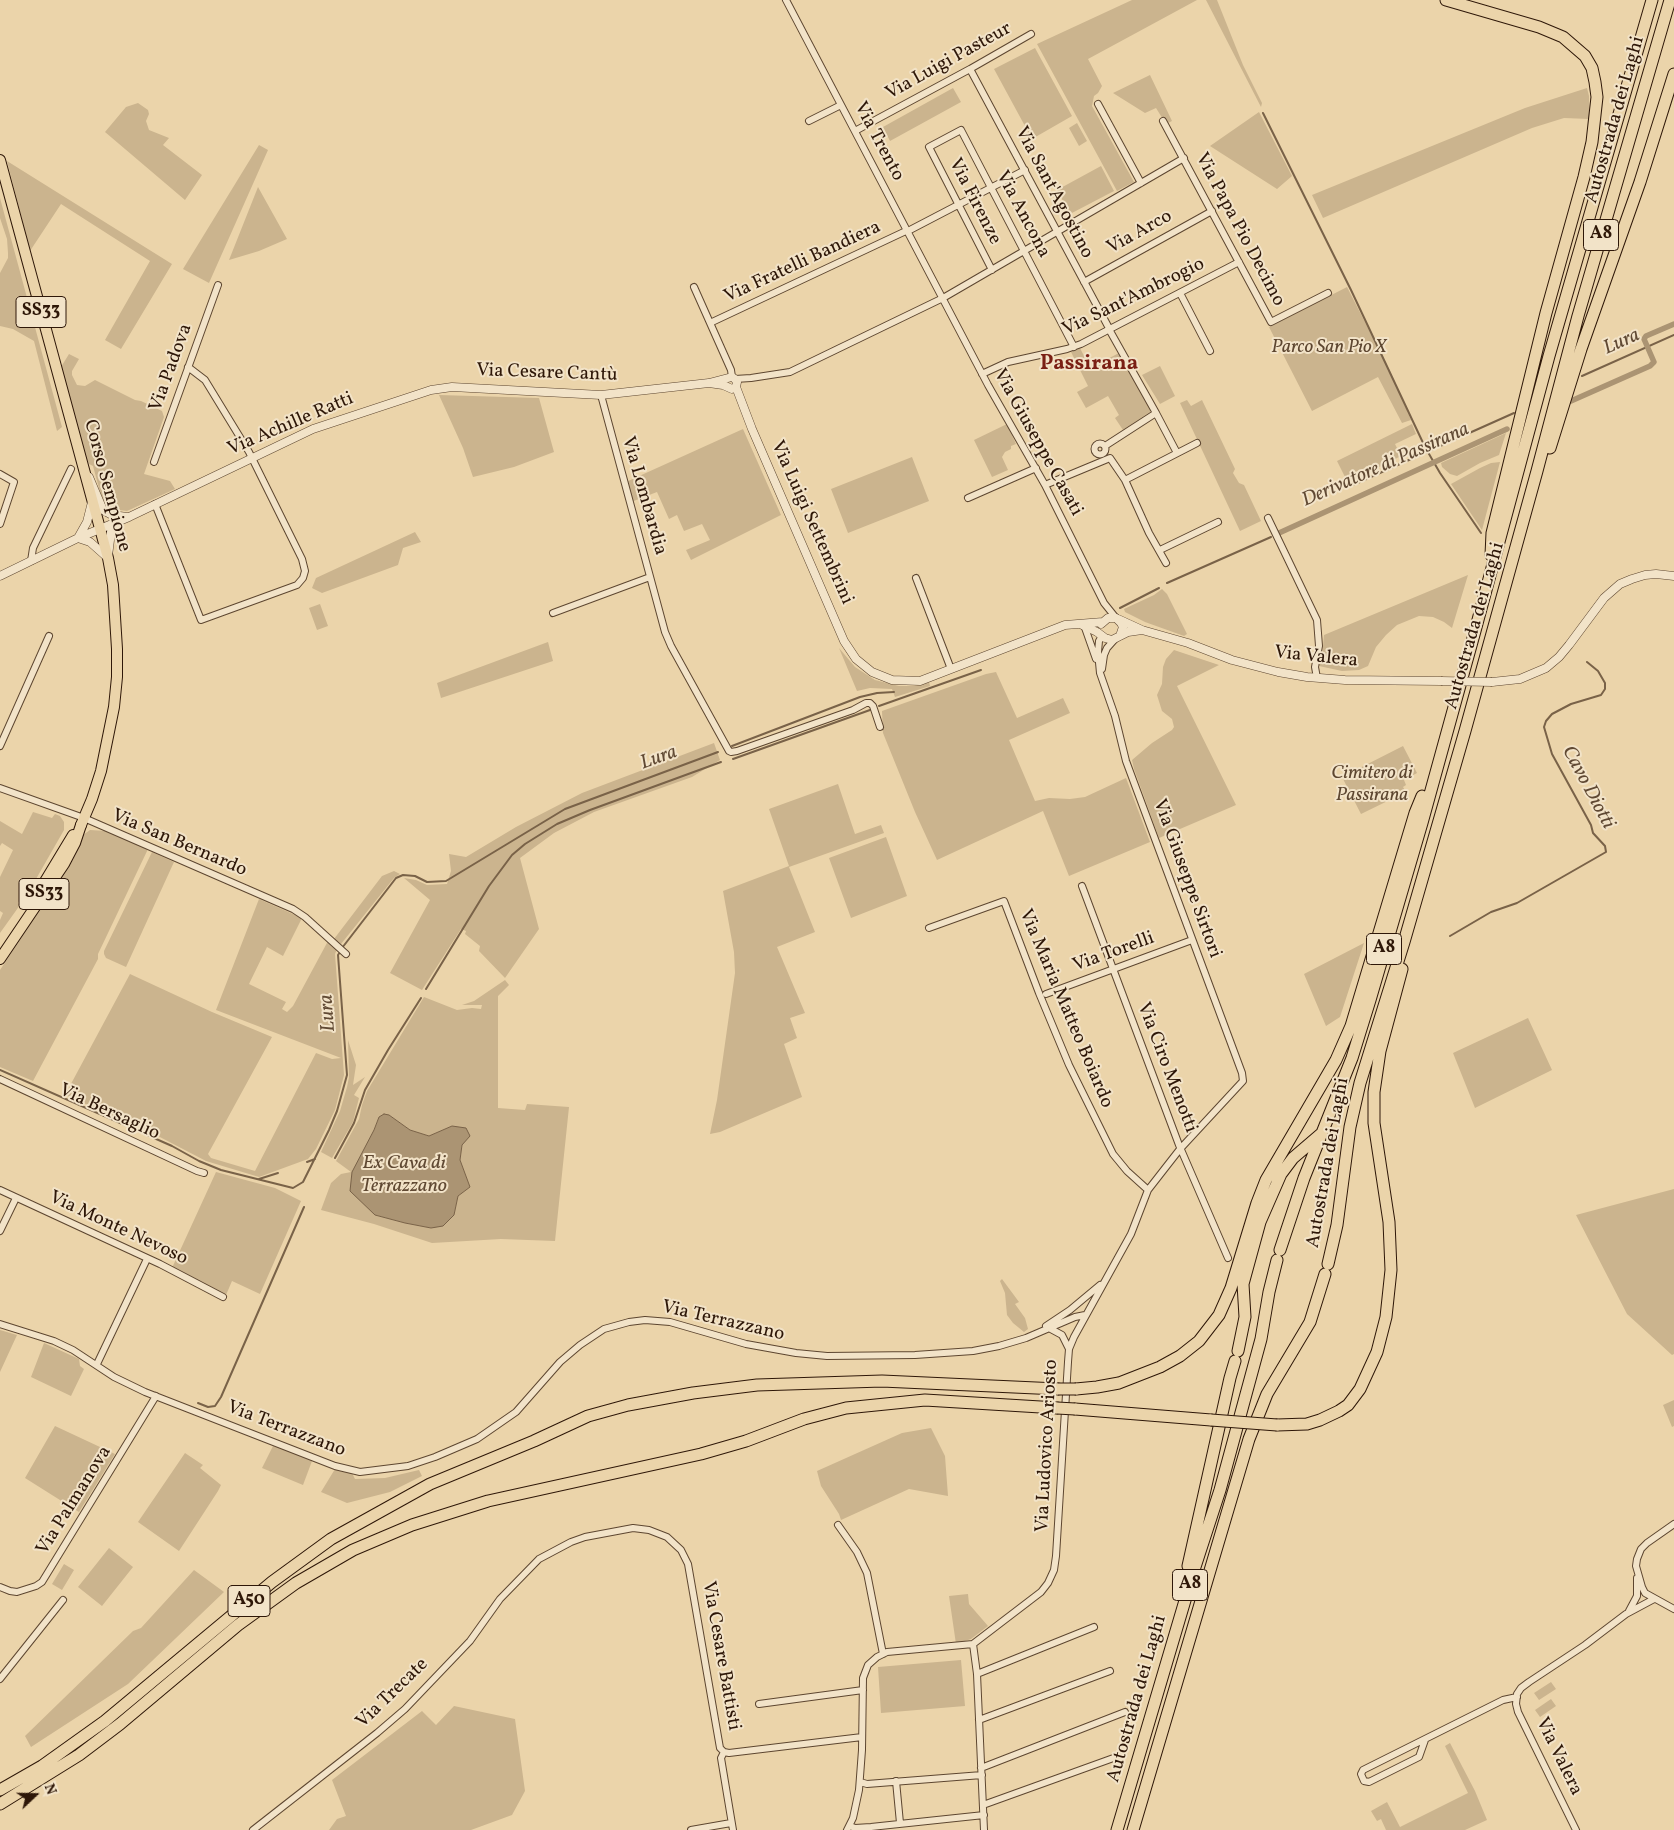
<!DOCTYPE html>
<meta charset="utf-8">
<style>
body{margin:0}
#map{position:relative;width:1674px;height:1830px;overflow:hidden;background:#ebd4aa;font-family:Vollkorn,serif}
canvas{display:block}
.north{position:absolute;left:10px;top:1770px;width:50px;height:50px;-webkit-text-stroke:4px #f2e3c8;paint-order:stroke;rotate:69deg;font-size:14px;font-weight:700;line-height:20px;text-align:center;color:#2e1708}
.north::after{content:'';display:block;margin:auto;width:18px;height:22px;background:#2e1708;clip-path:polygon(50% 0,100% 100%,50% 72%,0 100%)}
</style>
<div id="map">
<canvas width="1674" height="1830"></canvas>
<div class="north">N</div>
</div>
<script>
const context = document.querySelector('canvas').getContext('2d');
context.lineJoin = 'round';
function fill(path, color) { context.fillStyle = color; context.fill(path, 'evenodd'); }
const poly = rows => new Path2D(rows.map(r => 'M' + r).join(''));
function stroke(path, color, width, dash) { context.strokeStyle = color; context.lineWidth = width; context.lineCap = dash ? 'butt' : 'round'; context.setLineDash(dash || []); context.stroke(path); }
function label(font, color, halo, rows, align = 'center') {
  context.font = font + ' Vollkorn,serif'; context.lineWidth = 4; context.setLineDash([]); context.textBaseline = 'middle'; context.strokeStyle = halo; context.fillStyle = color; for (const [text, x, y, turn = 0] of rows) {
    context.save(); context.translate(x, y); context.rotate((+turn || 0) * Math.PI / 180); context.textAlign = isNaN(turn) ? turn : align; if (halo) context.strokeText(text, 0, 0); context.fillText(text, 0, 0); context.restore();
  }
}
const green = poly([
 [1132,0,1197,0,1088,59,1102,86,1098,93,1094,96,1092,106,1134,182,1117,191,1037,44],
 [1206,0,1217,0,1243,65,1262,103,1261,107],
 [1035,48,1072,116,1032,139,994,69],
 [1150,75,1172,121,1166,124,1156,108,1145,113,1113,93],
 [953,88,961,102,890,141,883,127],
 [1587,88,1589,96,1589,119,1564,118,1532,128,1323,218,1312,195,1525,108],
 [138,103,148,110,149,114,146,121,149,130,169,138,163,145,202,175,185,200,105,132,126,107],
 [1259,112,1292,176,1277,189,1210,146],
 [1077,123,1087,141,1079,146,1069,128],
 [259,145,268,150,209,283,183,269],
 [7,161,172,264,121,349,105,340,150,261,61,204,30,251],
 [1101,166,1114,191,1070,214,1057,190],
 [258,187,287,239,259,251,229,260],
 [0,198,62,427,57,431,34,341,13,329,0,326,0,273,8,258,8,253,7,239,0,218],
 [1347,287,1390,371,1411,420,1402,423,1378,377,1312,411,1269,327],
 [1080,348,1090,368,1119,353,1150,409,1150,412,1123,430,1115,418,1119,415,1108,396,1086,408,1077,392,1088,386,1071,352],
 [69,354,79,359,72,371,72,375,77,385,85,386,95,380,135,400,141,401,162,411,164,417,144,474,170,481,175,489,127,511,111,509,106,505,102,499,93,466,89,464,83,450,61,367],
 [1160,366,1175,396,1160,404,1142,375],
 [439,395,539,398,554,452,514,467,473,477,463,448],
 [1187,400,1191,406,1202,400,1235,469,1233,473,1239,483,1244,485,1261,521,1240,531,1180,403],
 [1007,424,1016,444,1011,446,1011,449,1005,452,1002,457,1008,470,992,477,974,440],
 [1412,424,1416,434,1395,444,1401,456,1348,483,1337,461],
 [743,429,781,515,691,560,686,550,710,540,702,524,684,531,677,515,669,519,657,492,631,502,626,482],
 [1506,433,1499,455,1480,463,1457,476,1450,474,1442,467,1441,463],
 [912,457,929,501,848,533,831,489],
 [1500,462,1482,530,1451,484,1480,468,1491,463],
 [415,532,421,542,403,548,398,565,322,593,312,588,316,578],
 [1468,575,1452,628,1444,622,1433,617,1419,616,1397,625,1386,635,1376,647,1368,666,1359,670,1342,671,1319,666,1322,657,1324,635],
 [1162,589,1167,594,1187,634,1184,636,1145,622,1125,612,1124,609,1154,595],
 [320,604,328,626,317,630,309,608],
 [548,642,553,661,441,698,437,683],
 [839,648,855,667,875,680,899,686,914,686,929,682,930,686,895,697,892,689,870,688,857,691],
 [1174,650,1219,665,1177,686,1236,805,1159,838,1134,769,1132,760,1152,743,1172,730,1174,727,1172,719,1162,711,1157,695,1162,684,1163,667,1166,659],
 [996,672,1017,718,1063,698,1070,713,1009,740,1035,801,1049,798,1070,799,1085,797,1126,778,1150,842,1069,876,1043,811,937,860,915,812,883,733,882,711,986,674],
 [714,743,720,760,692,777,594,812,554,833,520,858,539,929,505,978,479,951,480,946,465,934,466,931,461,929,422,990,390,973,430,900,404,878,416,880,427,885,447,884,451,871,449,854,466,857,516,827,582,793],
 [1403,746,1417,773,1404,780,1406,785,1403,787,1406,792,1361,814,1342,777],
 [838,784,855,834,881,825,884,833,789,867,815,932,777,947,805,1013,790,1018,797,1038,784,1044,802,1097,720,1132,710,1134,717,1100,735,973,734,952,723,891,789,866,769,809],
 [33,812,52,818,55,814,60,816,64,822,64,830,36,879,33,881,33,884,18,903,20,905,0,933,0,920,3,913,0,911,0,877,13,850,2,843,0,846,0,821,22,834],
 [90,830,106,831,148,849,98,954,98,959,33,1081,0,1067,0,970,73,859,83,835],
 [886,837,907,896,851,918,829,858],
 [152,852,174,862,126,967,106,958,104,954,104,951],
 [394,871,400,874,394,878,341,944,334,939,382,876],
 [259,899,302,918,283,956,267,947,249,984,286,1002,282,1009,287,1012,293,1006,328,941,337,949,335,954,344,1075,335,1110,316,1149,308,1159,259,1177,206,1161,156,1135,65,1095,130,974,212,1012,272,1037,208,1154,211,1158,255,1171,316,1053,332,1059,341,1058,216,1010],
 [1364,943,1340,1017,1326,1026,1304,974],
 [505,980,509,985,498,996,498,1108,525,1110,527,1104,569,1107,555,1241,501,1239,432,1243,374,1224,321,1210,331,1183,341,1174,351,1172,336,1161,359,1119,362,1105,367,1091,424,997,457,1010,472,1008,481,1009,482,1005,462,1005,474,1001],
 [389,1115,410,1130,429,1136,452,1126,462,1145,460,1160,470,1187,458,1196,454,1215,431,1228,405,1223,375,1215,374,1130,379,1117],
 [1528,1018,1552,1070,1475,1108,1453,1053],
 [348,1040,356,1065,353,1085,365,1077,354,1095,359,1098,353,1122,332,1158,321,1152,340,1111,347,1087,349,1077],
 [216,1172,275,1188,301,1201,260,1294,232,1281,226,1295,172,1268],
 [1674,1189,1674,1354,1672,1355,1627,1314,1576,1215],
 [1002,1279,1019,1302,1015,1304,1025,1318,1028,1329,1024,1332,1013,1323,1007,1315,1005,1293,1000,1281],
 [0,1330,17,1335,0,1372],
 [44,1343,79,1359,80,1366,84,1369,71,1396,31,1377],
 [1674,1400,1674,1426,1672,1427,1663,1405],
 [55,1426,115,1454,79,1512,25,1478],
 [931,1428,945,1456,948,1496,909,1489,841,1520,839,1514,821,1486,817,1471,902,1433],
 [273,1446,299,1454,312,1461,303,1485,262,1468],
 [185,1453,203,1465,200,1468,221,1485,218,1491,179,1551,138,1522],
 [335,1469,352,1473,355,1479,385,1478,419,1470,422,1476,390,1492,347,1503,321,1492],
 [109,1548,133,1567,102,1606,78,1587],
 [64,1564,74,1570,62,1590,52,1584],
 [194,1570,224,1592,128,1684,31,1747,25,1736,133,1631,141,1628],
 [968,1594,969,1604,988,1626,971,1639,956,1644,949,1596],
 [961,1660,965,1706,881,1713,878,1667],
 [1551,1682,1556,1689,1539,1700,1534,1693],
 [1551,1699,1556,1706,1540,1717,1535,1710],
 [454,1706,515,1719,525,1791,512,1815,471,1830,329,1830,337,1819,346,1816,332,1780,422,1711,436,1725],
 [1450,1743,1475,1791,1487,1820,1465,1830,1386,1830,1381,1819,1377,1821,1371,1811,1387,1802,1400,1827,1468,1793,1445,1746]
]);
const water = poly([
 [384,1114,389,1115,410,1130,429,1136,452,1126,466,1128,470,1136,462,1145,460,1160,470,1187,458,1196,454,1215,443,1226,431,1228,405,1223,375,1215,350,1191,352,1172,374,1130,379,1117,384,1114]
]);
const stream = poly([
 [1263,113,1351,290,1425,447,1440,473,1481,533],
 [1582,376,1674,335],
 [1353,485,1514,413],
 [1167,583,1271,537],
 [1120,608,1159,588],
 [879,706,981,670],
 [732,746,860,697,877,693,894,692],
 [733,759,870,710],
 [1450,936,1491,912,1517,903,1606,852,1605,846,1593,833,1591,825,1552,754,1544,727,1546,721,1552,714,1571,704,1601,695,1605,689,1605,683,1598,671,1587,662],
 [342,948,396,878,403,875,415,876,427,882,446,881,565,809,718,752],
 [426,989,489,886,512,855,525,844,557,824,590,810,721,762],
 [0,1070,172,1146,199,1161,221,1170,293,1188,303,1182,329,1130,337,1111,347,1075,338,955,340,952],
 [335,1158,354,1123,365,1090,388,1050,421,998],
 [307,1162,315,1159],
 [259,1179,278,1173],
 [198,1403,208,1407,215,1406,221,1397,304,1207]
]);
const canal = poly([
 [1571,401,1650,366,1654,362,1644,339,1646,336,1674,324],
 [1279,533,1507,429]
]);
const minor = poly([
 [786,0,988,385,1045,485,1104,603,1116,618],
 [970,69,1110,330],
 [1098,104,1141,183],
 [809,121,841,105],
 [1163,121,1271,322,1328,293],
 [855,131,970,69,1031,34],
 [908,231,1025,170],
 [992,270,929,147,961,130,1074,347],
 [1084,282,1212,211],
 [694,287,731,370,732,377],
 [1180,293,1210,351],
 [710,323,908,230],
 [1110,331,1156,413,1177,453],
 [982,374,1008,362,1067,349,1081,344,1239,262],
 [735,379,751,378,790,372,943,298,1184,158],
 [601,395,665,632,671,646,729,751,731,752,737,751,853,710,866,703,870,703,873,706,880,727],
 '1094.5 449a5.5 5.5 0 1 1 11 0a5.5 5.5 0 1 1-11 0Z',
 [1105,446,1156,413],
 [154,462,218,285],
 [0,474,14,482,0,524],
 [1125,480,1197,443],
 [1045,485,1110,458,1125,480,1149,533,1166,563],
 [968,498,1036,468],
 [155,504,201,620,297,585,303,578,305,571,302,559,249,452,205,380,188,367],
 [1268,518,1317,620,1319,646,1315,667,1317,678],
 [1160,550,1218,522],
 [31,561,33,548,71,469],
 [916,578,951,669],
 [553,613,650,577],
 [1084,625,1096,659],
 [1102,669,1104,655,1107,648,1115,639],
 [0,746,49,636],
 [0,788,84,818,293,909,305,917,346,954],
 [1082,886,1179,1145,1228,1258],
 [929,928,1004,901,1039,993,1069,1065,1113,1154,1127,1171,1148,1190],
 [1046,994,1192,940],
 [0,1079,197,1171,204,1173],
 [0,1190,160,1264,223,1297],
 [0,1231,16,1198],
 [0,1324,54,1341,73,1350,114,1377,145,1392,335,1466,360,1472,408,1466,435,1457,477,1439,516,1412,560,1362,580,1345,604,1329,629,1322,645,1320,670,1322,746,1344,796,1353,827,1356,915,1355,973,1351,999,1346,1026,1338,1075,1317,1085,1315],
 [1046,1326,1070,1310,1100,1285],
 [1049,1328,1062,1335,1069,1349],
 [97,1364,147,1259],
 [1674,1524,1647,1543,1641,1549,1637,1559,1636,1566,1642,1587,1645,1593,1674,1609],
 [838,1525,857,1552,867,1573,883,1654],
 [0,1587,10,1591,17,1592,36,1586,42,1582,156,1396],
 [1629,1611,1637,1596,1637,1578],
 [973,1644,977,1674,984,1830],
 [977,1674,1094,1627],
 [0,1679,63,1600],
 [759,1704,863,1690],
 [979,1720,1110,1671],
 [1425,1740,1419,1757,1369,1782,1364,1781,1361,1774,1363,1770,1503,1700,1517,1697],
 [724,1752,729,1753,862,1737],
 [724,1752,721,1758,733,1830],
 [981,1768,1125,1712],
 [896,1781,900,1823],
 [860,1782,867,1784,982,1775],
 [983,1805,1119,1756],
 [850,1826,855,1828,871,1827,984,1815],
 [253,1830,377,1733,405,1709,470,1641,500,1599,539,1559,571,1542,585,1537,633,1528,649,1530,667,1537,681,1550,688,1564,720,1748,724,1752],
 [691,1830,731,1823],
 [847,1830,853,1818,859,1790,862,1750,863,1678,868,1665,877,1657,887,1652,973,1644,1041,1592,1048,1583,1054,1570,1056,1556,1068,1362,1069,1349,1074,1337,1131,1234,1148,1190,1180,1149,1243,1081,1242,1073,1126,761,1115,716,1100,673,1098,652,1099,641,1102,636],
 [1576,1830,1518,1712,1516,1704,1517,1694,1521,1688,1529,1682,1585,1645,1626,1614,1654,1599]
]);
const tertiary = poly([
 [736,387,752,429,844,641,856,659,872,672,892,680,920,681,1065,625,1103,622],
 [89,477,103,510,112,515,127,517],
 [78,538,87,522,92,502],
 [78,538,90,542,108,558],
 [108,556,111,532,119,523],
 [0,576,78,538,129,517,313,429,431,390,452,387,601,395,709,383,732,377,735,379,737,382,736,387,732,389,723,385,709,383],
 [1118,619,1142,630,1188,643,1232,660,1278,672,1307,677,1345,680,1441,681],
 [1101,624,1108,618,1116,618,1121,623,1123,627,1120,636],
 [1082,625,1097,632,1105,638,1112,640,1128,632,1142,630],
 [1492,682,1520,679,1546,668,1559,657,1569,645,1604,598,1620,584,1632,579,1645,575,1656,574,1674,576]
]);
const primary = poly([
 [0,160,108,558,113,585,117,649,117,677,114,707,101,771,92,799,81,825]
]);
const trunk = poly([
 [44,883,73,835],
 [0,959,64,864,75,843,81,825]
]);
const motorway = poly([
 [1446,0,1539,27,1563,37,1585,56,1592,68,1595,82,1597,97,1592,142,1584,177,1546,313,1492,533,1491,555],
 [1550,448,1581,349,1640,182,1674,74],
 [1280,1250,1304,1178,1352,1058,1370,1000,1422,823,1475,631,1549,356,1652,0],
 [1328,1264,1337,1225,1350,1127,1360,1083,1404,942,1465,731,1537,471,1578,316,1670,0],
 [1238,1351,1245,1317,1243,1284,1260,1222,1281,1174,1293,1158,1321,1134],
 [1076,1389,1097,1387,1119,1383,1160,1367,1180,1356,1199,1341,1219,1315,1231,1288,1257,1203,1266,1180,1336,1060,1351,1026,1415,813,1422,796],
 [1075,1409,1211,1420],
 [1277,1425,1307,1424,1320,1420,1339,1411,1348,1405,1360,1389,1377,1352,1386,1317,1391,1270,1389,1222,1374,1123,1374,1092,1380,1051,1402,969],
 [1188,1566,1230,1378,1235,1361],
 [0,1790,42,1766,105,1721,272,1582,331,1539,430,1484,534,1441,588,1416,628,1405,693,1393,757,1385,882,1381,1058,1389],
 [0,1804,79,1755,120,1724,238,1625,296,1583,353,1550,412,1525,488,1501,701,1454,746,1441,804,1419,846,1408,925,1400,1057,1408],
 [1117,1830,1194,1570,1220,1490,1261,1339,1269,1292,1277,1260],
 [1133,1830,1249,1439,1267,1394,1310,1322,1325,1274]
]);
const tertiaryBridge = poly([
 [1441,681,1492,682]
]);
const motorwayBridge = poly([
 [1058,1389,1076,1389],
 [1057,1408,1075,1409],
 [1211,1420,1277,1425]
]);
const shields = [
 [1601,235,35],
 [41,312,50],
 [44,894,50],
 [1384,949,35],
 [1190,1585,35],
 [249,1601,42]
];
const shieldNames = [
 ["A8",1601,235],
 ["SS33",41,312],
 ["SS33",44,894],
 ["A8",1384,949],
 ["A8",1190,1585],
 ["A50",249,1601]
];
const streetNames = [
 ["Via Luigi Pasteur",949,62,-29],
 ["Autostrada dei Laghi",1616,120,-74],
 ["Via Trento",878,142,62],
 ["Via Sant'Agostino",1053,193,62],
 ["Via Firenze",974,202,63],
 ["Via Ancona",1022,215,62],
 ["Via Papa Pio Decimo",1239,230,62],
 ["Via Arco",1140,233,-29],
 ["Via Fratelli Bandiera",803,263,-25],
 ["Via Sant'Ambrogio",1134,298,-26],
 ["Via Padova",172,368,-70],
 ["Via Cesare Cantù",547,374,2],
 ["Via Achille Ratti",291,425,-23],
 ["Via Giuseppe Casati",1037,443,61],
 ["Corso Sempione",106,486,75],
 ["Via Lombardia",643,496,74],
 ["Via Luigi Settembrini",811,523,66],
 ["Autostrada dei Laghi",1476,626,-74],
 ["Via Valera",1316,658,6],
 ["Via San Bernardo",179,844,23],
 ["Via Giuseppe Sirtori",1186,879,70],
 ["Via Torelli",1114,953,-20],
 ["Via Maria Matteo Boiardo",1065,1009,67],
 ["Via Ciro Menotti",1166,1068,69],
 ["Via Bersaglio",109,1113,25],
 ["Autostrada dei Laghi",1329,1163,-80],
 ["Via Monte Nevoso",118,1229,25],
 ["Via Terrazzano",723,1322,13],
 ["Via Terrazzano",286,1430,21],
 ["Via Ludovico Ariosto",1048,1446,-87],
 ["Via Palmanova",75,1501,-58],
 ["Via Cesare Battisti",720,1656,80],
 ["Via Trecate",393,1694,-44],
 ["Autostrada dei Laghi",1138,1699,-74],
 ["Via Valera",1558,1757,64]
];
const parkNames = [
 ["Parco San Pio X",1329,349],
 ["Cimitero di",1372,775],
 ["Passirana",1372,797]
];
const waterNames = [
 ["Lura",1622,343,-24],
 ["Derivatore di Passirana",1386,466,-24],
 ["Lura",659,759,-20],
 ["Cavo Diotti",1587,788,62],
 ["Lura",329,1013,-94],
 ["Ex Cava di",404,1164],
 ["Terrazzano",404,1187]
];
const quarterNames = [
 ["Passirana",1089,365]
];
fill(green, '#cbb48e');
fill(water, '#ab9473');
stroke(water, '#796248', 1);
stroke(stream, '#796248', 2);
stroke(canal, '#ab9473', 5.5);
stroke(minor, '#5d4630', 8);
stroke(tertiary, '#5d4630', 9);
stroke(primary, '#2e1708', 12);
stroke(trunk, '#2e1708', 12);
stroke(motorway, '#2e1708', 13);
stroke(minor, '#f2e3c8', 6);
stroke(tertiary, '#f2e3c8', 8);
stroke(primary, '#ebd4aa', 10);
stroke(trunk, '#ebd4aa', 10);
stroke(motorway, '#ebd4aa', 11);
stroke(tertiaryBridge, '#5d4630', 9, []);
stroke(motorwayBridge, '#2e1708', 13, []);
stroke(tertiaryBridge, '#f2e3c8', 8);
stroke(motorwayBridge, '#ebd4aa', 11);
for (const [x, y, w] of shields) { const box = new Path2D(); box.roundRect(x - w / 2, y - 15.5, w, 31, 4); context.fillStyle = '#f2e3c8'; context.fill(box); stroke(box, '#2e1708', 1); }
label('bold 18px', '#2e1708', null, shieldNames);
label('19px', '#2e1708', '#f2e3c8', streetNames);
label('italic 19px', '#5d4630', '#f2e3c8', parkNames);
label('italic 20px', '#604933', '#f2e3c8', waterNames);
label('bold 21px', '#7a1f14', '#f2e3c8', quarterNames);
</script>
